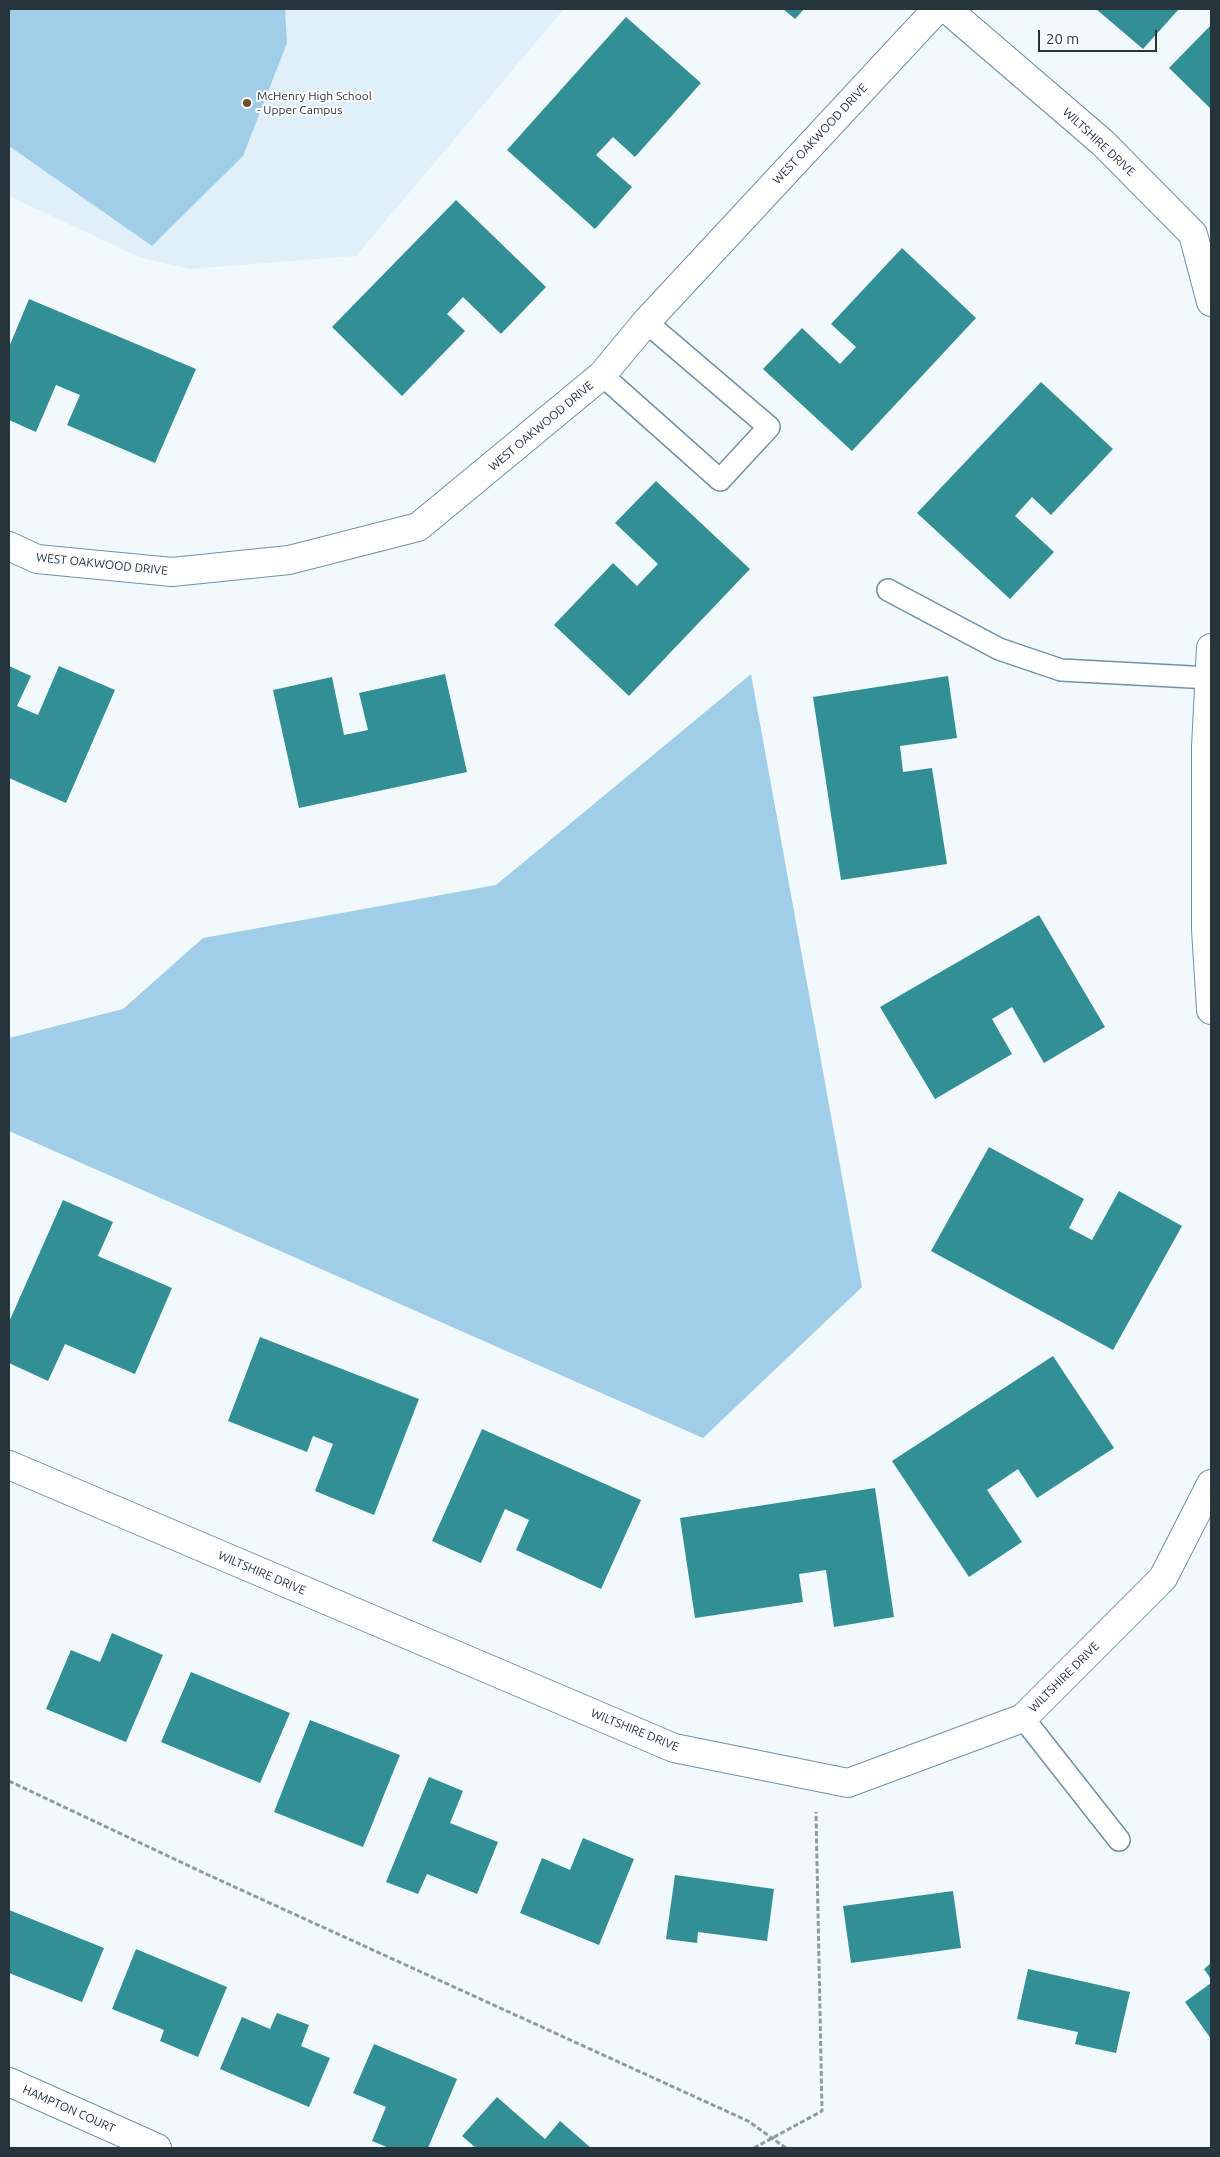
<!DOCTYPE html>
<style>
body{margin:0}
#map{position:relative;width:1220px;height:2157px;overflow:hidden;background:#f2f9fd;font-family:Ubuntu,sans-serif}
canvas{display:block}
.frame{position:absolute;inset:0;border:10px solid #26343c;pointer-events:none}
.scale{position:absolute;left:1038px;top:30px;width:119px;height:22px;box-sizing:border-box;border:2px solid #26343c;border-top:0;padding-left:6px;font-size:15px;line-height:18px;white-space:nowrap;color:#26343c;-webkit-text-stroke:4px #fff;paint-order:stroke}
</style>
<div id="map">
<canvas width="1220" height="2157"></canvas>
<div class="frame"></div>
<div class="scale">20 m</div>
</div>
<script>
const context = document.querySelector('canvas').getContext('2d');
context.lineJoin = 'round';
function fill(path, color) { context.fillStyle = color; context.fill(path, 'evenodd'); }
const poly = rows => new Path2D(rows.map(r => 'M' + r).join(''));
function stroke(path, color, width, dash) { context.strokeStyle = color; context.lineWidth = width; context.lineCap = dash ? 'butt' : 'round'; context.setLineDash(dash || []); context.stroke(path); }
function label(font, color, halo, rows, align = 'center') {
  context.font = font + ' Ubuntu,sans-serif'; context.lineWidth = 4; context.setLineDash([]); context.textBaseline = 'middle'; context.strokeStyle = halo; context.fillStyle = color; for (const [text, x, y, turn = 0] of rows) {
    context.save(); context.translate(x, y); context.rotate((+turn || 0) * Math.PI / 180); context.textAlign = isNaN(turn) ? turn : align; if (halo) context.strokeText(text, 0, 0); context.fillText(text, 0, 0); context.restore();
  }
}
const built = poly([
 [9,9,564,9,356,256,190,269,141,258,9,196]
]);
const green = poly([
 [9,9,285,9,287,43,243,156,152,246,9,146],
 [751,674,862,1287,703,1438,9,1131,9,1038,123,1009,203,938,496,885]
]);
const building = poly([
 [783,9,804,9,795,19],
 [1096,9,1179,9,1143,49],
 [626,17,701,83,635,157,613,137,596,155,632,187,595,229,507,150],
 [1211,25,1211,109,1169,68],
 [456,200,546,287,501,334,463,297,447,314,465,331,402,396,332,327],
 [902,248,976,318,852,451,763,369,802,328,840,364,856,347,831,324],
 [29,299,196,369,155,463,67,425,80,395,56,385,36,432,9,420,9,347],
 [1041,382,1113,449,1051,515,1032,497,1015,516,1054,552,1010,599,917,513],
 [656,481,750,569,629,696,554,625,613,563,637,586,658,564,615,523],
 [9,666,31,676,17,706,38,715,59,666,115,690,66,803,9,778],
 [445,674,467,772,299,808,273,690,332,677,344,735,368,730,359,693],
 [948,676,957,738,900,746,903,772,932,768,947,864,841,880,813,697],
 [1039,915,1105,1027,1044,1063,1012,1007,992,1019,1012,1054,935,1099,880,1007],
 [989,1147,1084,1199,1069,1228,1092,1240,1119,1191,1182,1226,1113,1350,931,1251],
 [63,1200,113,1222,98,1256,172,1288,135,1374,65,1344,48,1381,9,1363,9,1322],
 [260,1337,419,1399,374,1515,315,1491,333,1444,313,1436,307,1452,228,1421],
 [1053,1356,1114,1448,1037,1498,1018,1469,987,1490,1022,1542,969,1577,892,1461],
 [482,1429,641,1500,601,1589,516,1550,529,1520,505,1509,481,1563,432,1541],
 [875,1488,894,1617,834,1627,826,1570,799,1574,803,1602,695,1618,680,1518],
 [112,1633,163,1655,126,1742,46,1709,71,1650,100,1662],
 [191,1672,290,1713,260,1783,161,1742],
 [310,1720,400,1755,363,1847,274,1812],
 [429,1777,463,1791,450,1823,498,1842,477,1894,427,1874,418,1894,386,1882],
 [583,1838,634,1859,599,1945,520,1913,542,1858,570,1870],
 [675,1875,774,1889,767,1941,698,1932,697,1943,666,1939],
 [953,1891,961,1948,851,1963,843,1906],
 [9,1910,104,1948,82,2002,9,1973],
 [136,1949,227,1987,198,2057,160,2041,164,2030,112,2009],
 [1211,1963,1211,1979,1204,1969],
 [1028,1969,1130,1992,1116,2053,1075,2044,1078,2032,1017,2019],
 [1211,1983,1211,2039,1185,2002],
 [277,2013,309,2025,301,2046,330,2058,309,2107,220,2069,242,2017,270,2029],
 [374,2044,457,2079,428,2148,389,2148,372,2141,386,2107,353,2093],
 [497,2097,545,2139,560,2121,591,2148,476,2148,462,2136]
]);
const path = poly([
 [9,1781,204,1873,748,2121,786,2148],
 [754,2148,822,2111,816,1812]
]);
const lane = poly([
 [602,375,720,480,769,427,646,322],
 [888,590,999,649,1061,670,1210,678],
 [1023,1718,1119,1840]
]);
const street = poly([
 [947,9,1103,143,1193,234,1211,302],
 [9,546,37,559,172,572,289,560,418,527,602,375,646,322,937,9],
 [1211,648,1206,747,1206,929,1211,1010],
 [9,1465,674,1748,848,1783,1023,1718,1163,1578,1211,1484],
 [9,2082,157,2148]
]);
const markers = [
 [247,103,5,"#6e5225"]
];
const poiNames = [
 ["McHenry High School",257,96],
 ["- Upper Campus",257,110]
];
const streetNames = [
 ["WEST OAKWOOD DRIVE",820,134,-47],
 ["WILTSHIRE DRIVE",1099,142,43],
 ["WEST OAKWOOD DRIVE",541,426,-40],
 ["WEST OAKWOOD DRIVE",102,564,6],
 ["WILTSHIRE DRIVE",262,1573,23],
 ["WILTSHIRE DRIVE",1064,1677,-45],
 ["WILTSHIRE DRIVE",635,1730,22],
 ["HAMPTON COURT",69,2109,24]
];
fill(built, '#dff0fa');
fill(green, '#a0cee9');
fill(building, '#328f96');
stroke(lane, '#7091a5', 24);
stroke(street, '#7091a5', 30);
stroke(path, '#909aa0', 3, [5, 2.5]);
stroke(lane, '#fff', 21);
stroke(street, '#fff', 28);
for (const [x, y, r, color] of markers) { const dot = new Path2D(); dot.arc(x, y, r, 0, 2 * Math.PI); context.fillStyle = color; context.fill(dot); stroke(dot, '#fff', 2); }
label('12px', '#26343c', '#fff', poiNames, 'left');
label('12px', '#26343c', '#fff', streetNames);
</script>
